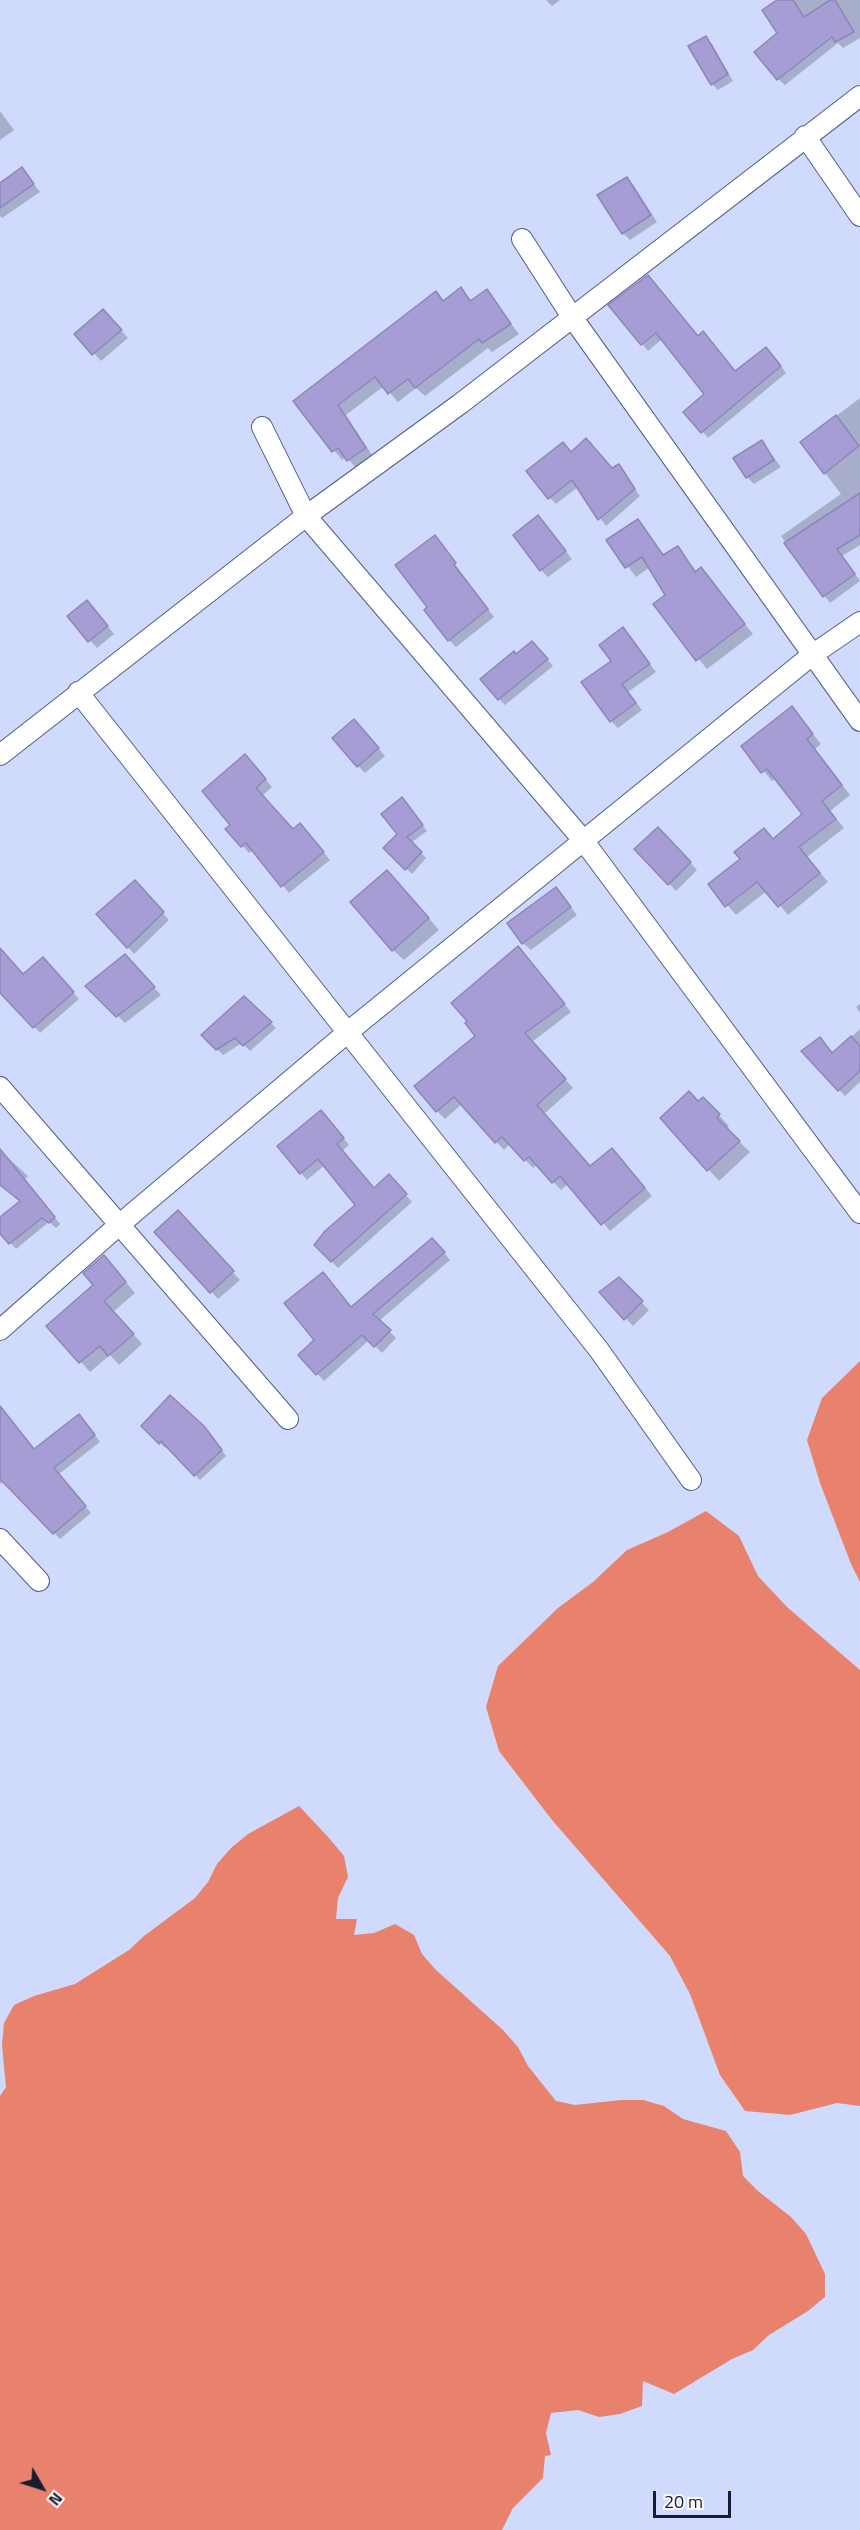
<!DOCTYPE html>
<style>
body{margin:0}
#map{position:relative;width:860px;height:2530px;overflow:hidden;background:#d0dafc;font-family:"Titillium Web",sans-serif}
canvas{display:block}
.north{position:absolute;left:12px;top:2458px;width:60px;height:60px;-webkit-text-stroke:4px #fcfcfc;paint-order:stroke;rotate:129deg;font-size:16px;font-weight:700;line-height:24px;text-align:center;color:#181d31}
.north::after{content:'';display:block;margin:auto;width:21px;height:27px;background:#181d31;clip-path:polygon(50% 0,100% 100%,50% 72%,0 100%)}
.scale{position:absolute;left:653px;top:2491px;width:78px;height:27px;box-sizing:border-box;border:3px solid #181d31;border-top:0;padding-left:8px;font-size:18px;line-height:21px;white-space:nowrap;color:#181d31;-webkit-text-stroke:4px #fcfcfc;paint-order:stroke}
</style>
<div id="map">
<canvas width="860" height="2530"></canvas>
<div class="north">N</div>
<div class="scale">20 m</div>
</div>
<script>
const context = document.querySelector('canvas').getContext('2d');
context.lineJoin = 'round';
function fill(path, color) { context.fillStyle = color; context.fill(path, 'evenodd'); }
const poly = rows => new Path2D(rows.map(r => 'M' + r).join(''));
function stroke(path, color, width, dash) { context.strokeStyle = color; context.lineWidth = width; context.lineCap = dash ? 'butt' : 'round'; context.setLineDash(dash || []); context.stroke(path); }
const forest = poly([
 [860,1361,860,1582,851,1564,820,1483,807,1440,822,1398],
 [706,1511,739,1536,758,1576,787,1607,860,1670,860,2106,837,2103,790,2115,745,2111,720,2075,690,1994,670,1956,552,1820,499,1751,486,1707,498,1666,558,1608,593,1582,627,1550,668,1532],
 [299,1806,329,1838,344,1856,348,1877,338,1898,336,1919,357,1919,354,1935,374,1933,395,1924,414,1935,422,1954,436,1970,503,2030,518,2047,528,2066,556,2101,575,2105,621,2100,643,2100,664,2106,683,2119,726,2131,740,2152,743,2176,758,2191,791,2217,806,2234,825,2274,825,2297,808,2311,769,2335,753,2350,732,2359,674,2394,643,2381,642,2406,620,2414,599,2417,578,2410,551,2413,546,2433,551,2455,545,2456,543,2478,513,2508,502,2530,0,2530,0,2096,6,2087,2,2045,4,2023,14,2005,34,1996,75,1984,129,1950,144,1936,195,1898,208,1882,217,1864,231,1848,248,1834]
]);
const shadow = poly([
 [546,0,560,0,552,6],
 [780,0,860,0,860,38,843,48,838,43,785,85,778,79],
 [705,38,712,44,733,81,718,90,712,84],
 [0,111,14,130,0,140],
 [22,169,40,192,2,218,0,216,0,185],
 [627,178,634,186,657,222,630,240,623,233],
 [461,289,472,301,486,291,519,334,492,352,488,348,425,396,416,388,398,402,384,386,346,415,374,458,357,469,346,457,342,460,295,401,436,293,444,302],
 [611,305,698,337,735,373,773,355,786,373,708,438,702,431,706,394,662,339,648,351],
 [110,318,128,338,101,361,76,334],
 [860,398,860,545,842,556,860,581,830,603,781,536,841,494,802,442],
 [762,442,781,467,754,484,747,477],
 [571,453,612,470,618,466,640,496,606,526,578,487,556,504,550,498],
 [637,521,665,556,678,548,697,572,701,569,753,634,707,669,658,609,667,595,650,567,636,577,608,540],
 [545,525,572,559,548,577,541,570],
 [435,537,494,617,456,647,449,640,429,607],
 [94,609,114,634,97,648,69,617],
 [623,629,656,672,628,692,642,710,618,728,611,721,613,661],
 [538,649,553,666,505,705,499,699,516,656],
 [792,708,821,744,815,749,850,795,830,811,844,828,807,857,828,882,788,915,767,891,736,915,710,885,774,840,804,814,776,778,772,781,743,746],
 [361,728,385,756,365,773,358,766],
 [252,763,272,787,262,796,293,831,307,832,330,860,289,893,253,850,249,853,227,829,232,825],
 [407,805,427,831,411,843,426,858,412,874,385,848,399,834],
 [658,829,697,870,676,891,637,849],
 [398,882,439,930,404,960,393,950],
 [141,888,169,920,134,954,98,914],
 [556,889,577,915,531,950,523,943],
 [0,949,23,976,49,965,79,999,40,1033,0,989],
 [526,956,571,1012,532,1042,573,1088,544,1114,591,1167,620,1158,652,1196,610,1231,569,1183,561,1190,537,1165,533,1168,510,1144,504,1150,462,1104,445,1119,437,1111,477,1036],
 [132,964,161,995,125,1023,87,986],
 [860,1004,860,1013,856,1007],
 [271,1023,276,1028,250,1051,242,1043,223,1055,203,1035],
 [860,1029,860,1082,845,1096,803,1051,833,1054],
 [703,1099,729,1126,726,1129,750,1152,719,1181,662,1118,699,1103],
 [327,1118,349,1145,342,1151,374,1189,395,1183,412,1202,338,1268,316,1245,357,1205,325,1165,307,1180,279,1146],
 [5,1155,28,1176,24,1180,60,1224,56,1228,49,1222,16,1249,0,1231,0,1219,22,1201,0,1184,0,1159],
 [185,1220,240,1280,218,1299,156,1232],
 [439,1246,450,1260,379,1321,396,1338,382,1353,369,1340,324,1381,300,1355,316,1340,323,1274,352,1308],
 [113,1267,135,1293,113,1312,142,1344,119,1365,110,1355,90,1372,48,1326],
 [618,1279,649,1310,633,1326,601,1292],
 [85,1422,100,1442,59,1474,91,1513,60,1539,4,1481,0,1484,0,1452,34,1451],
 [143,1426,209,1433,226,1456,200,1480,167,1446,165,1448]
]);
const building = poly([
 [777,0,793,0,804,17,830,0,835,0,854,32,835,42,832,37,777,80,754,52,777,33,762,10,777,0],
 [706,36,728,74,711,85,688,46,706,36],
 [22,167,34,184,0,208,0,183,22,167],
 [627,177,651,215,622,234,597,195,627,177],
 [648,275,698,336,703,331,735,371,766,347,781,366,701,433,683,412,704,394,656,333,641,345,608,305,648,275],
 [461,287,470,301,487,289,511,324,482,343,479,339,415,388,408,379,388,394,375,377,338,405,366,448,347,461,338,448,332,452,293,401,436,291,443,301,461,287],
 [103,309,122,330,92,355,74,334,103,309],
 [836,415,859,446,824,474,800,442,836,415],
 [586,438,612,468,619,464,635,489,598,520,572,480,548,499,526,471,563,442,571,452,586,438],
 [762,440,774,460,746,478,733,458,762,440],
 [860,493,860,535,837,549,855,574,823,597,784,543,860,493],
 [538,515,566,551,540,571,513,535,538,515],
 [638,519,663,555,678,546,695,572,701,567,745,624,696,661,653,604,665,595,642,557,625,568,606,540,638,519],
 [435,535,456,563,454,565,488,609,448,641,424,610,427,607,395,565,435,535],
 [87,600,108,626,88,642,67,616,87,600],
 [623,627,650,664,622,684,636,703,610,722,581,682,611,661,599,645,623,627],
 [532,641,548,659,498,700,480,679,514,651,516,654,532,641],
 [792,706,813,734,807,739,842,785,822,801,836,819,799,847,820,873,778,907,757,882,725,907,708,884,740,859,734,852,764,828,773,839,802,814,767,769,761,773,741,746,792,706],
 [354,719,379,748,357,767,332,738,354,719],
 [245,754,266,779,256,788,293,829,300,823,324,852,281,887,246,843,241,847,225,829,230,825,202,791,245,754],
 [402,797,423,825,407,837,422,852,405,870,383,848,397,834,381,814,402,797],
 [658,827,691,862,668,885,634,849,658,827],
 [387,870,429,918,392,951,350,902,387,870],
 [135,880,164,912,127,948,96,914,135,880],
 [556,887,571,907,522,944,507,923,556,887],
 [518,946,565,1004,525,1033,566,1079,537,1105,590,1166,612,1148,645,1188,601,1225,560,1176,552,1183,529,1157,524,1161,502,1137,495,1143,454,1097,436,1112,414,1086,475,1036,465,1023,467,1021,451,1003,518,946],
 [0,948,23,974,43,957,74,992,33,1028,0,993,0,948],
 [125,954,155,987,116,1017,85,986,125,954],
 [244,996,272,1022,243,1046,235,1038,216,1050,201,1035,244,996],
 [851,1036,860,1046,860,1071,838,1091,801,1051,820,1037,832,1053,851,1036],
 [689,1091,698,1101,703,1097,720,1114,717,1118,740,1141,707,1171,660,1118,689,1091],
 [321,1110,344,1138,337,1144,374,1188,389,1174,407,1194,331,1262,314,1245,325,1231,355,1205,318,1159,300,1174,277,1146,321,1110],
 [0,1149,55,1217,49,1223,42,1218,9,1244,0,1234,0,1217,20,1201,0,1185,0,1149],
 [178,1210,234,1271,210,1293,154,1232,178,1210],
 [432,1238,445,1252,373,1314,391,1330,374,1347,362,1335,316,1375,298,1355,314,1340,284,1303,323,1272,351,1307,432,1238],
 [104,1255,126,1282,104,1301,134,1334,108,1356,100,1346,79,1363,46,1326,93,1285,83,1273,104,1255],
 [619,1277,643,1301,624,1320,599,1292,619,1277],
 [170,1395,204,1426,222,1450,194,1476,161,1441,159,1444,141,1426,170,1395],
 [0,1406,34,1449,79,1414,95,1435,54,1468,86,1506,53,1534,0,1479,0,1406]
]);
const street = poly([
 [805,136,860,216],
 [522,239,572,317,860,721],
 [262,427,306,516,583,840,860,1213],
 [78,692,599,1350,691,1480],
 [0,755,306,516,460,404,860,96],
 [0,1087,288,1419],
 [0,1330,119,1225,348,1032,812,655,860,622],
 [0,1539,39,1581]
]);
fill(forest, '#e9826d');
fill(shadow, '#0003');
fill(building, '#a79dd5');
stroke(building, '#8f85bc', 1.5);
stroke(street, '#515d8f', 22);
stroke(street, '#fff', 20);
</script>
